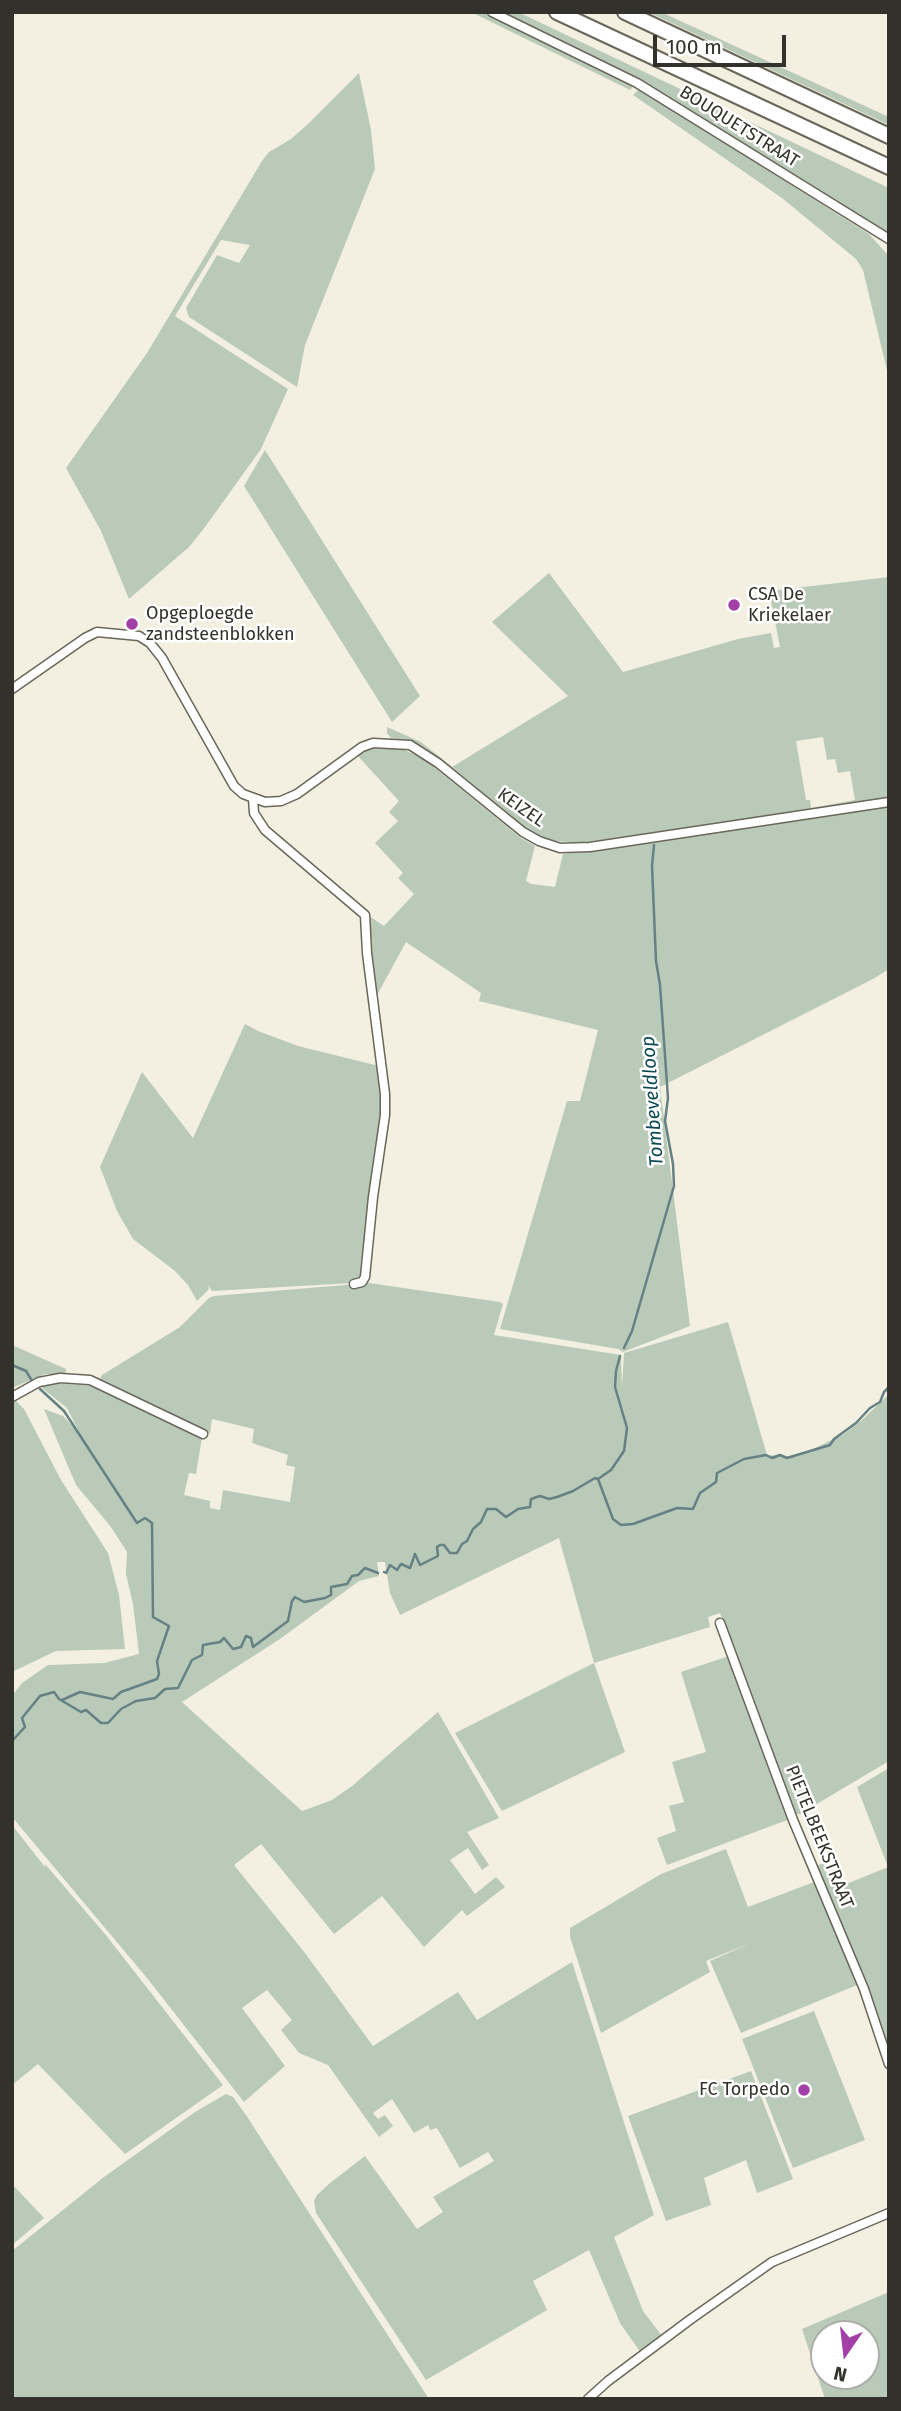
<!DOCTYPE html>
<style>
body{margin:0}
#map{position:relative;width:901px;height:2411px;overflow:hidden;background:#f3f0e1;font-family:"Fira Sans",sans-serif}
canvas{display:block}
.frame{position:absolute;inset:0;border:14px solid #32312b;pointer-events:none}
.north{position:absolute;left:810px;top:2320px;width:70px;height:70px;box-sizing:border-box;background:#fff;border:2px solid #adadaa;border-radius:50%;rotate:194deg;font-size:19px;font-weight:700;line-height:28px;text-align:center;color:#32312b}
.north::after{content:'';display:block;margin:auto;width:24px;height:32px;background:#a240a7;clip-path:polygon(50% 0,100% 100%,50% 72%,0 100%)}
.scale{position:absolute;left:653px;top:35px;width:133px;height:32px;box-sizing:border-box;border:4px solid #32312b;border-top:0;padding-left:9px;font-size:21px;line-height:24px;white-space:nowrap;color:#32312b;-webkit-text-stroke:5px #fff;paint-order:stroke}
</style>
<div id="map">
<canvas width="901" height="2411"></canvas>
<div class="frame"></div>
<div class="north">N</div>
<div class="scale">100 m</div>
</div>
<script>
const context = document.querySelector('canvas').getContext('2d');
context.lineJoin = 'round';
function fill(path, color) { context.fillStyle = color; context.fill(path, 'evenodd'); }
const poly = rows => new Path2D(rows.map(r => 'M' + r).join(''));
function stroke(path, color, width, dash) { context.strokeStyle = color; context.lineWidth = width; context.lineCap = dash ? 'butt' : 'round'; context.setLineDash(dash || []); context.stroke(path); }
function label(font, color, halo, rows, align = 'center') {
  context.font = font + ' "Fira Sans",sans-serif'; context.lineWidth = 5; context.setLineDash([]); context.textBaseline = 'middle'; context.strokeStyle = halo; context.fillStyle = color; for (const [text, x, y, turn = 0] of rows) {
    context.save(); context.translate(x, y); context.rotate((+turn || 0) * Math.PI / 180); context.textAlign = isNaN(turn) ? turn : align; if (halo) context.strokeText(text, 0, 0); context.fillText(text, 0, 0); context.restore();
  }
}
const green = poly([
 [471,12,483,12,634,85,630,90],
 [502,12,518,12,889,188,889,237,658,91,627,73],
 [648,12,661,12,889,117,889,125],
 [359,73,371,130,375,169,305,345,297,387,189,317,186,308,217,255,239,263,250,245,221,240,175,316,288,389,261,449,205,527,189,547,129,599,101,531,66,468,147,353,262,161,269,152,291,139,309,123],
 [639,89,869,234,887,254,889,379,863,270,856,259,782,198,633,95],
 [265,450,420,696,392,722,244,486],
 [549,573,623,672,738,639,771,633,774,648,780,647,769,591,889,577,889,969,873,979,660,1087,690,1326,623,1352,618,1349,500,1329,567,1101,580,1101,598,1030,479,1001,481,993,406,942,376,997,370,951,369,916,384,926,414,894,398,878,403,873,375,843,398,821,389,812,399,801,357,755,374,747,400,748,424,759,521,838,535,846,526,881,531,884,555,887,563,854,645,843,643,834,580,843,554,841,540,837,526,828,452,767,450,768,427,749,415,742,391,738,387,733,387,727,421,742,452,767,568,696,492,622],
 [823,737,827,760,835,759,838,773,850,771,855,800,811,808,810,800,806,800,796,741],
 [245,1024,258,1031,298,1046,379,1066,383,1105,363,1271,358,1281,352,1283,212,1291,208,1285,209,1289,197,1301,188,1285,175,1271,133,1239,117,1211,100,1167,142,1072,193,1138],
 [369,1283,500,1302,503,1304,494,1335,621,1355,622,1387,624,1353,728,1322,767,1455,789,1456,809,1451,844,1434,863,1419,889,1394,889,1761,800,1814,793,1814,720,1613,708,1617,710,1627,594,1663,625,1752,502,1811,455,1733,594,1663,559,1538,400,1615,390,1593,385,1562,377,1562,379,1576,359,1581,280,1639,182,1702,302,1811,332,1800,352,1786,438,1712,499,1818,467,1832,489,1865,482,1870,468,1848,450,1860,475,1894,496,1877,505,1887,467,1916,462,1910,424,1947,382,1896,334,1934,261,1844,234,1865,305,1953,373,2046,458,1992,477,2020,572,1962,654,2215,614,2237,643,2311,662,2336,641,2353,620,2323,589,2250,533,2281,547,2310,426,2380,316,2213,314,2201,317,2195,330,2183,365,2156,417,2229,443,2212,433,2197,494,2161,488,2152,460,2168,437,2128,430,2130,428,2125,414,2133,392,2099,373,2113,378,2119,385,2115,393,2126,379,2137,328,2065,299,2053,281,2030,292,2020,267,1990,242,2008,285,2066,244,2102,147,1978,12,1817,12,1696,22,1683,48,1665,104,1663,139,1654,133,1604,126,1574,127,1552,111,1527,76,1485,44,1409,63,1416,80,1434,67,1408,42,1388,44,1385,51,1383,96,1386,202,1437,196,1474,189,1473,184,1495,210,1501,210,1508,220,1510,223,1490,290,1502,295,1467,286,1465,288,1455,252,1443,254,1429,212,1419,210,1434,103,1381,100,1379,102,1375,180,1327,209,1298,214,1296],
 [12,1345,66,1369,65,1375,45,1374,12,1388],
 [12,1397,24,1409,61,1480,108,1553,119,1595,125,1649,56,1651,12,1672],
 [729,1656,790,1819,667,1865,657,1838,676,1831,669,1806,684,1802,672,1762,706,1752,681,1672],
 [889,1768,889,2054,815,1866,828,1862,839,1887,888,1867,857,1787],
 [12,1825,45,1867,45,1864,105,1934,223,2085,125,2154,38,2064,12,2085],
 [726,1849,748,1907,814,1882,857,1985,741,2033,710,1961,753,1942,706,1961,710,1972,601,2033,570,1937,570,1928,661,1874],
 [814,2011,865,2140,793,2168,742,2039],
 [751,2071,793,2179,757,2193,746,2160,704,2178,711,2205,666,2221,628,2116],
 [226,2094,233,2097,246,2115,429,2399,12,2399,12,2251,104,2177,195,2112],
 [12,2184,44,2218,12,2245],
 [889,2292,889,2399,825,2399,802,2329],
 [824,2334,866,2334,866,2376,824,2376]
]);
const stream = poly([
 [624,1348,632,1331,674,1186,673,1164,665,1121,668,1098,660,985,656,961,652,866,654,845],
 [12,1365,26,1371,32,1381],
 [40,1389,64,1411,137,1523,145,1518,152,1523,153,1617,169,1626,157,1661,159,1674,157,1679,121,1692,113,1699,80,1692,62,1700],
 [598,1479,611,1470,624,1451,627,1428,615,1387,616,1371,620,1356],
 [384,1572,386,1573,390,1565,397,1570,401,1564,410,1568,415,1554,420,1565,438,1556,437,1547,440,1545,444,1545,450,1553,457,1553,462,1544,467,1541,473,1529,481,1522,487,1509,496,1509,506,1517,518,1509,530,1507,531,1499,540,1496,549,1499,557,1497,573,1491,595,1478,598,1479,613,1519,621,1525,633,1524,677,1508,693,1509,700,1493,716,1482,717,1473,744,1459,766,1455,772,1458,780,1455,787,1458,830,1445,834,1439,856,1423,870,1408,880,1402,884,1392,889,1387],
 [12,1741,25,1727,22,1718,40,1696,54,1692,59,1699,81,1712,86,1710,101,1723,108,1723,121,1709,136,1701,155,1698,165,1689,178,1688,192,1660,202,1655,203,1645,220,1642,224,1638,233,1649,241,1647,246,1636,251,1638,253,1647,288,1621,292,1601,295,1597,304,1602,325,1598,331,1595,331,1587,347,1584,352,1576,358,1575,365,1568,378,1573]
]);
const street = poly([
 [492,12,637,83,889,239],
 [12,689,85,638,97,632,139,636,150,643,162,658,234,786,243,794,265,802,281,801,297,794,362,747,373,743,410,745,438,763,523,832,539,841,560,848,590,847,889,802],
 [253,798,254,813,265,830,365,915,367,953,385,1094,385,1115,373,1197,365,1277,362,1282,354,1284],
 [12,1397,39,1382,60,1378,90,1380,203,1434],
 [720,1623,793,1820,864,1989,889,2064],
 [588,2399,608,2381,691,2319,772,2262,889,2213]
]);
const highway = poly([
 [557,12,889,167],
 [625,12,889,136]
]);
const markers = [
 [734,605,7,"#a240a7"],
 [132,624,7,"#a240a7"],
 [804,2090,7,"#a240a7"]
];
const streetNames = [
 ["BOUQUETSTRAAT",739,127,32],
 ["KEIZEL",521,808,35],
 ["PIETELBEEKSTRAAT",819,1837,68]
];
const poiNames = [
 ["CSA De",748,595],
 ["Kriekelaer",748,616],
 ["Opgeploegde",146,614],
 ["zandsteenblokken",146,635],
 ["FC Torpedo",790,2090,"right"]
];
const waterNames = [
 ["Tombeveldloop",653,1101,-94]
];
fill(green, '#bacab8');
stroke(stream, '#658184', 2.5);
stroke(street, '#69675a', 11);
stroke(highway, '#69675a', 18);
stroke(street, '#fff', 8);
stroke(highway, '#fff', 14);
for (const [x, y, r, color] of markers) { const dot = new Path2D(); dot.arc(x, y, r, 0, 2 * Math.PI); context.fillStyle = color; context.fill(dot); stroke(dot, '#fff', 2.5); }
label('18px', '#32312b', '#fff', streetNames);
label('18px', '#32312b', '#fff', poiNames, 'left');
label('italic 19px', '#0b4951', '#fff', waterNames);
</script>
